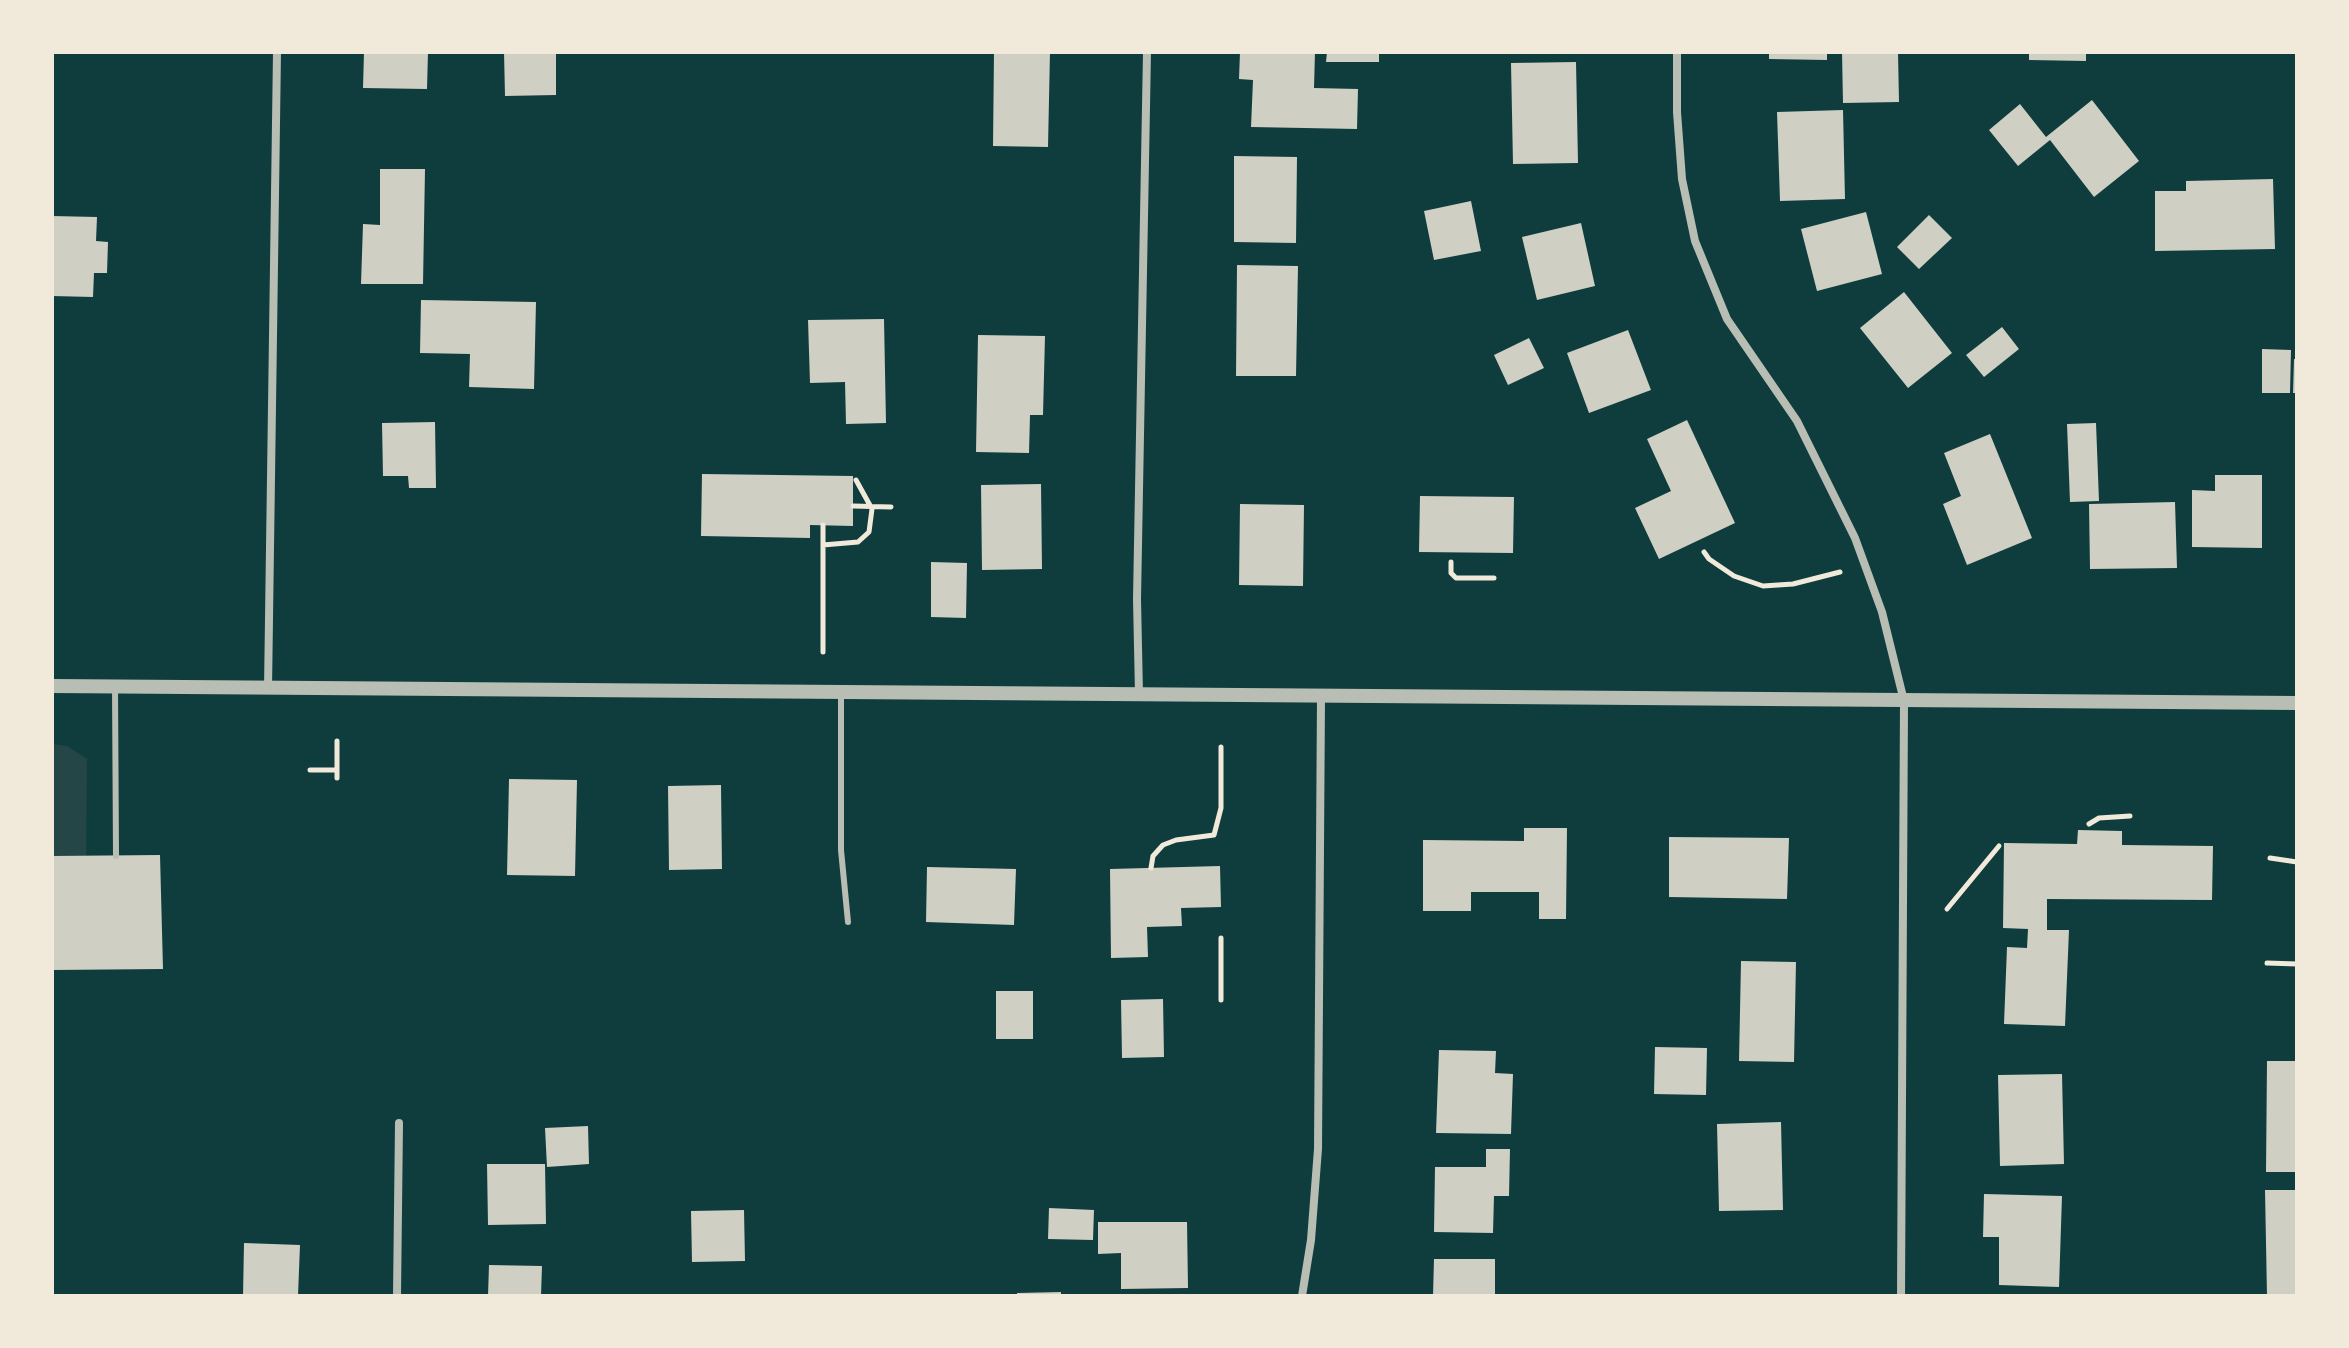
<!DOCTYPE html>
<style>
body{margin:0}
#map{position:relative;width:2349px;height:1348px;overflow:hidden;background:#0f3d3e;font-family:Inter,sans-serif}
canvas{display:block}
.frame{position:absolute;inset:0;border:54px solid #f1e9da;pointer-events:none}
</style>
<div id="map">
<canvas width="2349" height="1348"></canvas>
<div class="frame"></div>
</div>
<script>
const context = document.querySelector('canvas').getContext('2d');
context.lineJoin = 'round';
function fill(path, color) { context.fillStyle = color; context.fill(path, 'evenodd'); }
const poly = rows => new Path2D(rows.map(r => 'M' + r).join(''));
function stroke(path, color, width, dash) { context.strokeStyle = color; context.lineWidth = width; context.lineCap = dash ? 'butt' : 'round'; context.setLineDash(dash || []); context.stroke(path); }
const green = poly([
 [52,744,67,746,87,759,86,865,52,861]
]);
const building = poly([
 [364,52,428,52,427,89,363,88],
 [504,52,556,52,556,95,505,96],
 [994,52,1050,52,1048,147,993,146],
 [1240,52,1315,52,1314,88,1358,89,1357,129,1251,127,1253,80,1239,79],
 [1327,52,1379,52,1379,62,1326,62],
 [1769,52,1827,52,1827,60,1769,59],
 [1842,52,1898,52,1899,102,1843,103],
 [2029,52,2086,52,2086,61,2029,60],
 [1576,62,1578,163,1513,164,1511,63],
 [2092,100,2139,161,2094,197,2050,140,2018,166,1989,130,2020,104,2046,137],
 [1843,110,1845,199,1780,201,1777,112],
 [1234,156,1297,157,1296,243,1234,242],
 [380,169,425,169,423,284,361,284,363,224,380,225],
 [2273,179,2275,249,2155,251,2155,191,2186,191,2186,181],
 [1471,201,1481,251,1434,260,1424,211],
 [1866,212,1882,274,1817,291,1801,229],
 [1929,215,1952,238,1919,269,1897,247],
 [52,216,97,217,96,241,108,242,107,273,94,273,93,297,52,296],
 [1581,223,1595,286,1537,300,1522,237],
 [1237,265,1298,266,1296,376,1236,376],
 [1904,292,1952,353,1908,388,1860,328],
 [421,300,536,302,534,389,469,387,470,354,420,353],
 [884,319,886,423,846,424,845,382,810,383,808,320],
 [2002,327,2019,349,1984,377,1966,355],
 [1628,330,1651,390,1589,413,1567,353],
 [978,335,1045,336,1043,415,1030,415,1029,453,976,452],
 [1529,338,1544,368,1508,385,1494,355],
 [2262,349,2291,350,2290,393,2262,393],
 [2294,359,2297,359,2297,393,2293,393],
 [1687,420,1735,523,1659,559,1635,508,1671,491,1647,439],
 [435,422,436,488,409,488,408,476,383,476,382,423],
 [2096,423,2099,501,2070,502,2067,424],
 [1990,434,2032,538,1967,565,1943,504,1961,496,1944,453],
 [702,474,853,476,853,526,810,525,810,538,701,536],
 [2215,475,2262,475,2262,548,2192,547,2192,490,2215,491],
 [1041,484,1042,569,982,570,981,485],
 [1420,496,1514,497,1513,553,1419,552],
 [2175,502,2177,568,2090,569,2089,504],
 [1240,504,1304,505,1303,586,1239,585],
 [931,562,967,563,966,618,931,617],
 [509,779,577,780,575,876,507,875],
 [721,785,722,869,669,870,668,786],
 [1524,828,1567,828,1566,919,1539,919,1539,892,1471,892,1471,911,1423,911,1423,840,1524,841],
 [2078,830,2122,831,2122,845,2213,846,2212,900,2047,899,2047,930,2069,930,2065,1026,2004,1024,2007,947,2027,948,2028,929,2003,928,2004,843,2077,844],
 [1669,837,1789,838,1787,899,1669,897],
 [160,855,163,969,53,970,52,856],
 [1220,866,1221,907,1181,908,1182,926,1147,927,1148,957,1111,958,1110,869],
 [927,867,1016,869,1014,925,926,922],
 [1741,961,1796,962,1794,1062,1739,1061],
 [996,991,1033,991,1033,1039,996,1039],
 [1163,999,1164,1057,1122,1058,1121,1000],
 [1655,1047,1707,1048,1706,1095,1654,1094],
 [1439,1050,1496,1051,1495,1073,1513,1074,1511,1134,1436,1133],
 [2267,1061,2297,1061,2297,1172,2266,1172],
 [2062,1074,2064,1164,2000,1166,1998,1075],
 [1781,1122,1783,1210,1719,1211,1717,1124],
 [588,1126,589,1164,547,1167,545,1128],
 [1486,1149,1510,1149,1509,1196,1494,1196,1493,1233,1434,1232,1435,1167,1486,1167],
 [487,1164,545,1164,546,1224,488,1225],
 [2265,1190,2297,1190,2297,1296,2267,1296],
 [1984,1194,2062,1196,2059,1287,1999,1285,1999,1237,1983,1237],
 [1049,1208,1094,1210,1093,1240,1048,1239],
 [744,1210,745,1261,692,1262,691,1211],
 [1098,1222,1187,1222,1188,1288,1121,1289,1121,1253,1098,1254],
 [244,1243,300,1245,298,1296,243,1296],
 [1434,1259,1495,1259,1495,1296,1433,1296],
 [489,1265,542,1266,541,1296,488,1296],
 [1061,1292,1061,1296,1017,1296,1017,1293]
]);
const path = poly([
 [853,506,891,507],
 [823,525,823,652],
 [823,545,858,542,869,532,872,509,856,480],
 [1704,552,1709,559,1734,576,1763,586,1793,584,1840,572],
 [1451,562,1451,573,1456,578,1494,578],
 [337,741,337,778],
 [310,770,337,770],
 [2089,824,2099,818,2130,816],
 [2270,858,2297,862],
 [1151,868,1153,856,1163,845,1176,840,1214,835,1221,808,1221,747],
 [1947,909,1999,846],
 [1221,938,1221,1000],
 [2267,963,2297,964]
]);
const service = poly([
 [115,687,116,856],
 [841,694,841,850,848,922]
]);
const minor = poly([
 [1677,52,1677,112,1682,179,1695,241,1727,319,1797,421,1855,538,1882,612,1904,701,1901,1296],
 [268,689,277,52],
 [1139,694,1137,599,1147,52],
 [397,1296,399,1123],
 [1302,1296,1311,1240,1318,1149,1321,697]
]);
const tertiary = poly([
 [52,686,2297,703]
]);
fill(green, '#244646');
fill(building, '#cfcfc3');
stroke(path, '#f1e9da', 5);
stroke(service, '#b8beb3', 6);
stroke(minor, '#b8beb3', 8);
stroke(tertiary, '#b8beb3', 14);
</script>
